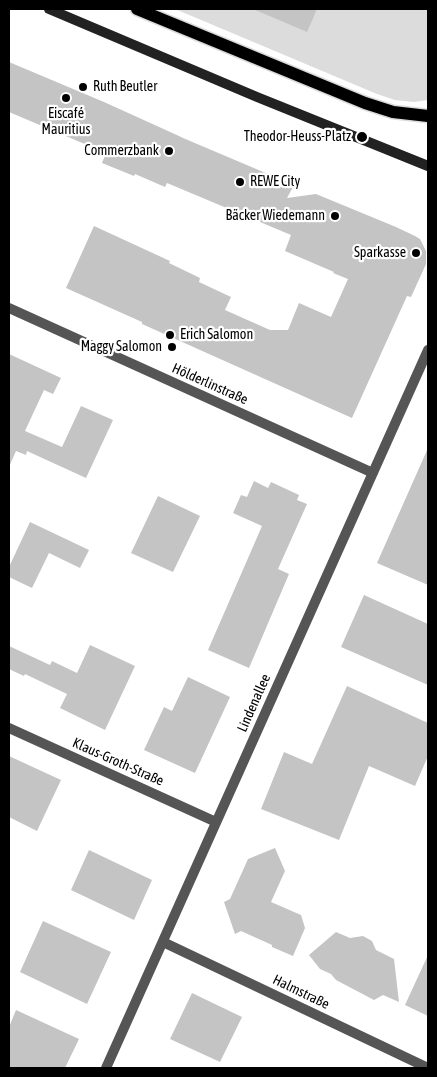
<!DOCTYPE html>
<meta charset="utf-8">
<style>
body{margin:0}
#map{position:relative;width:437px;height:1077px;overflow:hidden;background:#fff;font-family:"Asap Condensed",sans-serif}
canvas{display:block}
.frame{position:absolute;inset:0;border:10px solid #000;pointer-events:none}
</style>
<div id="map">
<canvas width="437" height="1077"></canvas>
<div class="frame"></div>
</div>
<script>
const context = document.querySelector('canvas').getContext('2d');
context.lineJoin = 'round';
function fill(path, color) { context.fillStyle = color; context.fill(path, 'evenodd'); }
const poly = rows => new Path2D(rows.map(r => 'M' + r).join(''));
function stroke(path, color, width, dash) { context.strokeStyle = color; context.lineWidth = width; context.lineCap = dash ? 'butt' : 'round'; context.setLineDash(dash || []); context.stroke(path); }
function label(font, color, halo, rows, align = 'center') {
  context.font = font + ' "Asap Condensed",sans-serif'; context.lineWidth = 4.5; context.setLineDash([]); context.textBaseline = 'middle'; context.strokeStyle = halo; context.fillStyle = color; for (const [text, x, y, turn = 0] of rows) {
    context.save(); context.translate(x, y); context.rotate((+turn || 0) * Math.PI / 180); context.textAlign = isNaN(turn) ? turn : align; if (halo) context.strokeText(text, 0, 0); context.fillText(text, 0, 0); context.restore();
  }
}
const green = poly([
 [175,9,428,9,428,100,414,102,395,100,377,94]
]);
const building = poly([
 [253,9,317,9,307,32],
 [9,62,104,102,179,136,183,138,294,185,287,198,316,194,396,227,415,236,420,239,426,251,426,264,411,297,407,296,352,418,142,324,142,322,66,288,94,226,170,261,169,263,200,278,199,282,231,297,225,310,270,330,288,330,299,303,331,317,348,279,333,273,334,272,285,251,291,235,167,183,165,187,135,174,134,176,102,163,106,153,9,112],
 [9,354,61,378,53,394,44,390,25,431,62,447,81,406,113,420,86,478,27,451,26,455,16,451,9,467],
 [428,448,428,585,377,563],
 [254,481,268,488,271,482,299,495,297,500,307,504,278,569,289,574,249,668,208,650,262,526,233,513,241,495,247,497],
 [158,496,200,516,173,572,131,553],
 [30,522,89,550,80,568,49,553,32,588,9,577,9,567],
 [364,595,428,624,428,685,341,647],
 [90,645,135,666,105,730,60,708,67,694,25,674,24,676,9,669,9,646,50,665,52,661,77,673],
 [188,677,230,697,195,773,144,750,164,707,172,711],
 [347,686,428,723,428,756,415,786,369,766,339,840,261,809,284,752,312,764],
 [9,756,61,780,37,831,9,817],
 [275,848,285,871,271,902,301,915,305,928,293,956,272,947,272,945,241,931,235,934,224,902,230,899,248,859],
 [89,850,152,880,134,920,71,890],
 [43,921,111,952,87,1004,20,972],
 [336,932,350,938,363,936,372,941,376,950,394,959,399,1002,383,995,374,1000,336,980,331,974,320,969,309,955],
 [428,955,428,1016,405,1005],
 [192,993,242,1017,220,1062,170,1039],
 [16,1010,79,1039,65,1068,9,1068,9,1027]
]);
const street = poly([
 [9,308,373,473],
 [9,728,216,822],
 [163,942,428,1068],
 [106,1068,428,350]
]);
const secondary = poly([
 [49,9,257,97,428,166]
]);
const primary = poly([
 [137,9,365,103,393,112,428,116]
]);
const markers = [
 [83,87,5,"#000"],
 [66,98,5,"#000"],
 [362,137,6,"#000"],
 [169,151,5,"#000"],
 [240,182,5,"#000"],
 [335,216,5,"#000"],
 [416,253,5,"#000"],
 [170,335,5,"#000"],
 [172,347,5,"#000"]
];
const poiNames = [
 ["Ruth Beutler",93,87,"left"],
 ["Eiscafé",66,114,"center"],
 ["Mauritius",66,130,"center"],
 ["Theodor-Heuss-Platz",351,137],
 ["Commerzbank",159,151],
 ["REWE City",250,182,"left"],
 ["Bäcker Wiedemann",325,216],
 ["Sparkasse",406,253],
 ["Erich Salomon",180,335,"left"],
 ["Maggy Salomon",162,347]
];
const streetNames = [
 ["Hölderlinstraße",210,384,24],
 ["Lindenallee",254,703,-66],
 ["Klaus-Groth-Straße",118,762,24],
 ["Halmstraße",301,992,26]
];
fill(green, '#dcdcdc');
fill(building, '#c4c4c4');
stroke(primary, '#dbdbdb', 15);
stroke(street, '#555', 10);
stroke(secondary, '#222', 10);
stroke(primary, '#000', 12);
for (const [x, y, r, color] of markers) { const dot = new Path2D(); dot.arc(x, y, r, 0, 2 * Math.PI); context.fillStyle = color; context.fill(dot); stroke(dot, '#fff', 2); }
label('14px', '#000', '#fff', poiNames, 'right');
label('14px', '#000', '#fff', streetNames);
</script>
